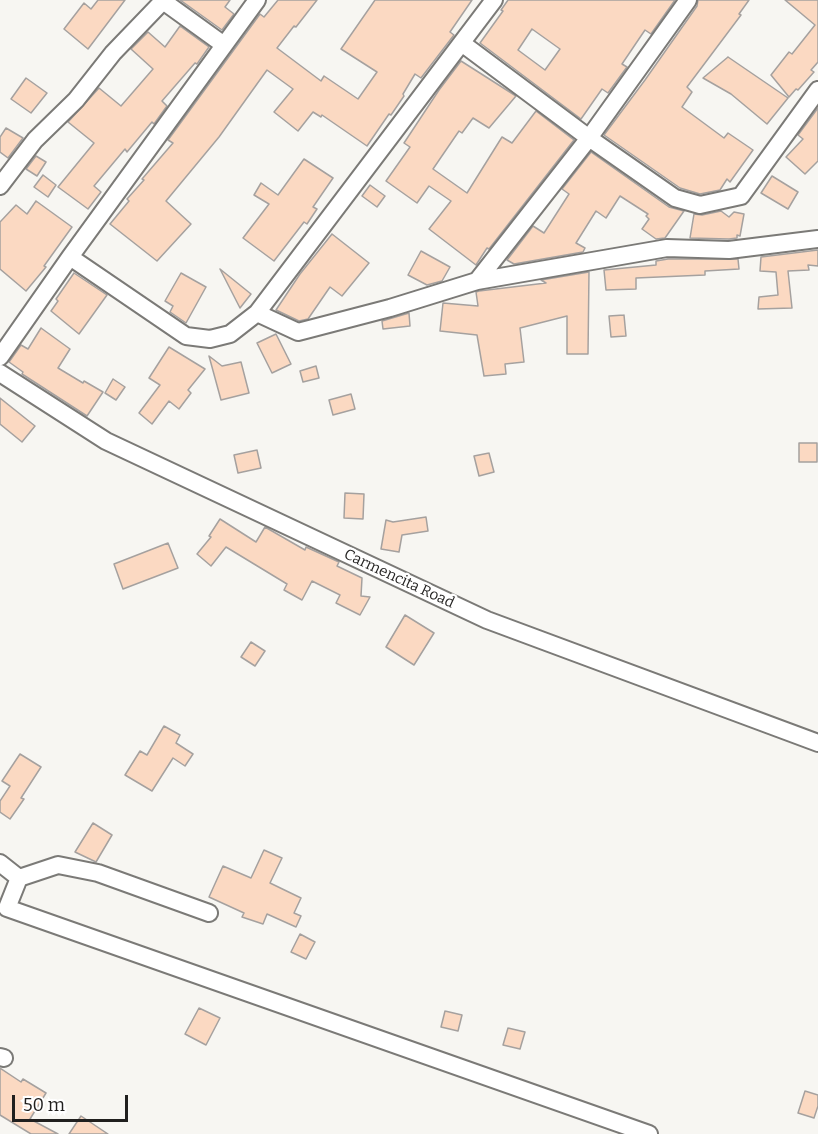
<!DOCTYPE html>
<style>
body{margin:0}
#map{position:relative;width:818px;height:1134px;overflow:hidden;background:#f7f6f2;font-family:Bitter,serif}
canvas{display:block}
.scale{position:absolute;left:12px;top:1095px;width:116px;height:27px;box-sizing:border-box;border:3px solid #201f1e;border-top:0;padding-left:8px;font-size:18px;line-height:21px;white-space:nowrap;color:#201f1e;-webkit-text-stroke:4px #fff;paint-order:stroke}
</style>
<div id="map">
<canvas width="818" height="1134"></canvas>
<div class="scale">50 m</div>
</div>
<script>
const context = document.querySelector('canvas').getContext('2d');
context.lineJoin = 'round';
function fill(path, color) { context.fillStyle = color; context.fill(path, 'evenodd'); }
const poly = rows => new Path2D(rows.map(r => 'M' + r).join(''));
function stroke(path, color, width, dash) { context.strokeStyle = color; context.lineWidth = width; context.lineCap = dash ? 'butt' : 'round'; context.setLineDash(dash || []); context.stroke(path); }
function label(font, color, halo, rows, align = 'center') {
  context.font = font + ' Bitter,serif'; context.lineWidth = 4.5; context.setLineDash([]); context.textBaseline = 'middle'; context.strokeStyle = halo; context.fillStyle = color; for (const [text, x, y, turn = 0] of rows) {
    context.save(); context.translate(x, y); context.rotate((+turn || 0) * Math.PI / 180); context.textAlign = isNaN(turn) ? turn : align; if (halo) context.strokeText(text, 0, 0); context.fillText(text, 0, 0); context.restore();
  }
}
const building = poly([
 [98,0,125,0,88,49,64,29,84,3,91,9,98,0],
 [180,0,230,0,225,7,234,14,222,30,180,0],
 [278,0,317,0,296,27,294,26,277,48,321,81,324,76,358,99,377,72,341,49,375,0,472,0,450,32,454,35,421,78,415,74,403,94,404,96,391,115,389,114,367,146,322,115,321,117,313,112,298,131,274,112,293,89,267,70,219,137,166,201,191,224,157,261,110,224,129,201,127,199,144,180,142,179,173,143,168,140,260,14,264,17,278,0],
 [508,0,675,0,651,34,645,30,622,64,627,67,608,93,602,89,581,119,480,43,503,11,501,10,508,0],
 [532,29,560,49,545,70,518,50,532,29],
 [698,0,749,0,739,14,741,15,687,87,692,92,682,107,724,138,728,133,753,150,730,182,727,179,720,190,700,194,680,188,604,135,645,80,697,6,698,0],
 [785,0,818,0,818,62,811,70,814,72,798,90,796,89,789,97,771,75,789,52,792,54,815,25,785,0],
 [180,26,209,47,197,64,195,63,162,101,167,106,154,124,152,122,127,152,125,149,94,186,101,192,88,209,58,187,94,143,68,122,99,88,121,106,153,69,131,49,148,32,165,47,180,26],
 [728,57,788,98,767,124,731,94,703,78,728,57],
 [461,61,516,96,489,128,473,118,462,133,459,131,433,169,467,193,502,137,512,143,536,111,574,140,489,249,487,248,476,265,429,229,451,201,429,186,417,203,386,181,410,147,404,143,439,90,461,61],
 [26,78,47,93,31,113,11,99,26,78],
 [818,108,818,161,805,174,786,157,803,139,798,135,818,108],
 [6,128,23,138,8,158,0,152,0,137,6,128],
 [591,152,669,207,684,211,665,238,656,239,642,229,649,219,646,216,648,214,620,196,606,218,596,211,576,243,585,248,583,252,514,264,507,260,533,226,544,233,569,194,562,189,591,152],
 [36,156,46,162,37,176,26,169,36,156],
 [304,159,333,178,313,207,317,209,307,224,304,222,274,261,243,238,269,204,254,195,261,183,278,195,304,159],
 [43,175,56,185,48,197,34,187,43,175],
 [772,176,798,192,788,209,761,193,772,176],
 [370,185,385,196,377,207,362,196,370,185],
 [36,201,72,227,44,266,46,267,26,291,0,269,0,222,16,205,27,214,36,201],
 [721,211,729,217,734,212,744,214,740,236,737,235,737,238,729,239,690,238,694,214,702,215,721,211],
 [332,234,369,263,342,296,330,287,308,319,299,321,276,310,300,274,332,234],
 [818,250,818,266,808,265,809,270,788,271,792,308,758,309,759,297,778,295,776,272,760,271,761,257,818,250],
 [421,251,450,267,442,281,427,285,408,275,421,251],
 [668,259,738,259,739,269,705,271,705,275,636,278,636,289,606,290,604,270,656,265,656,261,668,259],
 [220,269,251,294,240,308,220,269],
 [589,272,588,354,567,354,567,316,520,328,524,362,505,364,506,374,484,376,477,335,440,331,443,303,478,306,476,292,479,291,546,283,541,280,589,272],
 [74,273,107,295,79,334,51,311,58,301,56,299,74,273],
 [181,273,206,287,186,323,170,312,173,306,165,301,181,273],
 [409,313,410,326,383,329,382,321,409,313],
 [624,315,626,336,611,337,609,316,624,315],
 [41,328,70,349,58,368,83,383,84,381,103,392,87,416,22,374,23,372,9,362,21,345,28,349,41,328],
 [276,334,291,364,272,373,257,343,276,334],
 [169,347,205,369,188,390,191,393,179,409,169,401,152,424,139,413,160,385,149,378,169,347],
 [209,356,222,366,241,362,249,393,221,400,209,356],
 [316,366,319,378,303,382,300,371,316,366],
 [113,379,125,387,116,400,105,393,113,379],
 [351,394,355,409,333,415,329,400,351,394],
 [0,398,35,426,22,442,0,424,0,398],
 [799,443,817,443,817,462,799,462,799,443],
 [257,450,261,468,238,473,234,455,257,450],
 [489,453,494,472,479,476,474,456,489,453],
 [345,493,364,494,363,519,344,518,345,493],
 [426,517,428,531,402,535,399,552,381,549,386,520,393,522,426,517],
 [220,519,256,542,265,527,305,550,306,547,339,562,337,566,362,578,361,596,370,597,360,615,336,603,340,595,312,581,302,600,284,590,287,584,226,547,211,566,197,554,211,537,209,536,220,519],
 [168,543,178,568,123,589,114,564,168,543],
 [405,615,434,633,414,665,386,647,405,615],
 [251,642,265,651,255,666,241,657,251,642],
 [164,726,180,735,176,743,193,754,185,766,173,758,152,791,125,775,140,751,147,755,164,726],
 [20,754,41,767,21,798,24,799,10,819,0,812,0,801,10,786,2,781,20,754],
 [93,823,112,835,96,862,75,852,93,823],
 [264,850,282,858,270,883,301,898,294,913,301,916,296,927,267,914,263,924,242,917,244,913,209,897,223,866,251,878,264,850],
 [300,934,315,942,306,959,291,952,300,934],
 [199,1008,220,1018,206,1045,185,1034,199,1008],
 [445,1011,462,1015,458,1031,441,1027,445,1011],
 [508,1028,525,1032,520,1049,503,1045,508,1028],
 [0,1068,21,1082,23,1079,46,1093,30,1119,58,1134,31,1134,0,1115,0,1068],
 [805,1091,818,1095,818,1106,814,1118,798,1113,805,1091],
 [81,1116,108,1134,69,1134,81,1116]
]);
const minor = poly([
 [463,44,589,138,675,198,700,205,741,196,818,90],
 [0,186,35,140,76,100,113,53,163,1,224,45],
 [70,257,186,336,210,339,230,334,257,313,494,0],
 [477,281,589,138,688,0],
 [257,313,298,332,390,308,477,281,667,248,729,250,818,239],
 [0,357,70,257,257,0],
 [0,373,106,441,487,620,818,743],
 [0,863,19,878,7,908,649,1134],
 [19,878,58,865,98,873,209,913],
 [0,1057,4,1058]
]);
const streetNames = [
 ["Carmencita Road",399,579,25]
];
fill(building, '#fbd9c2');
stroke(building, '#a5a19f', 1.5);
stroke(minor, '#7b7a77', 20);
stroke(minor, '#fff', 16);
label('15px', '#201f1e', '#fff', streetNames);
</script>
